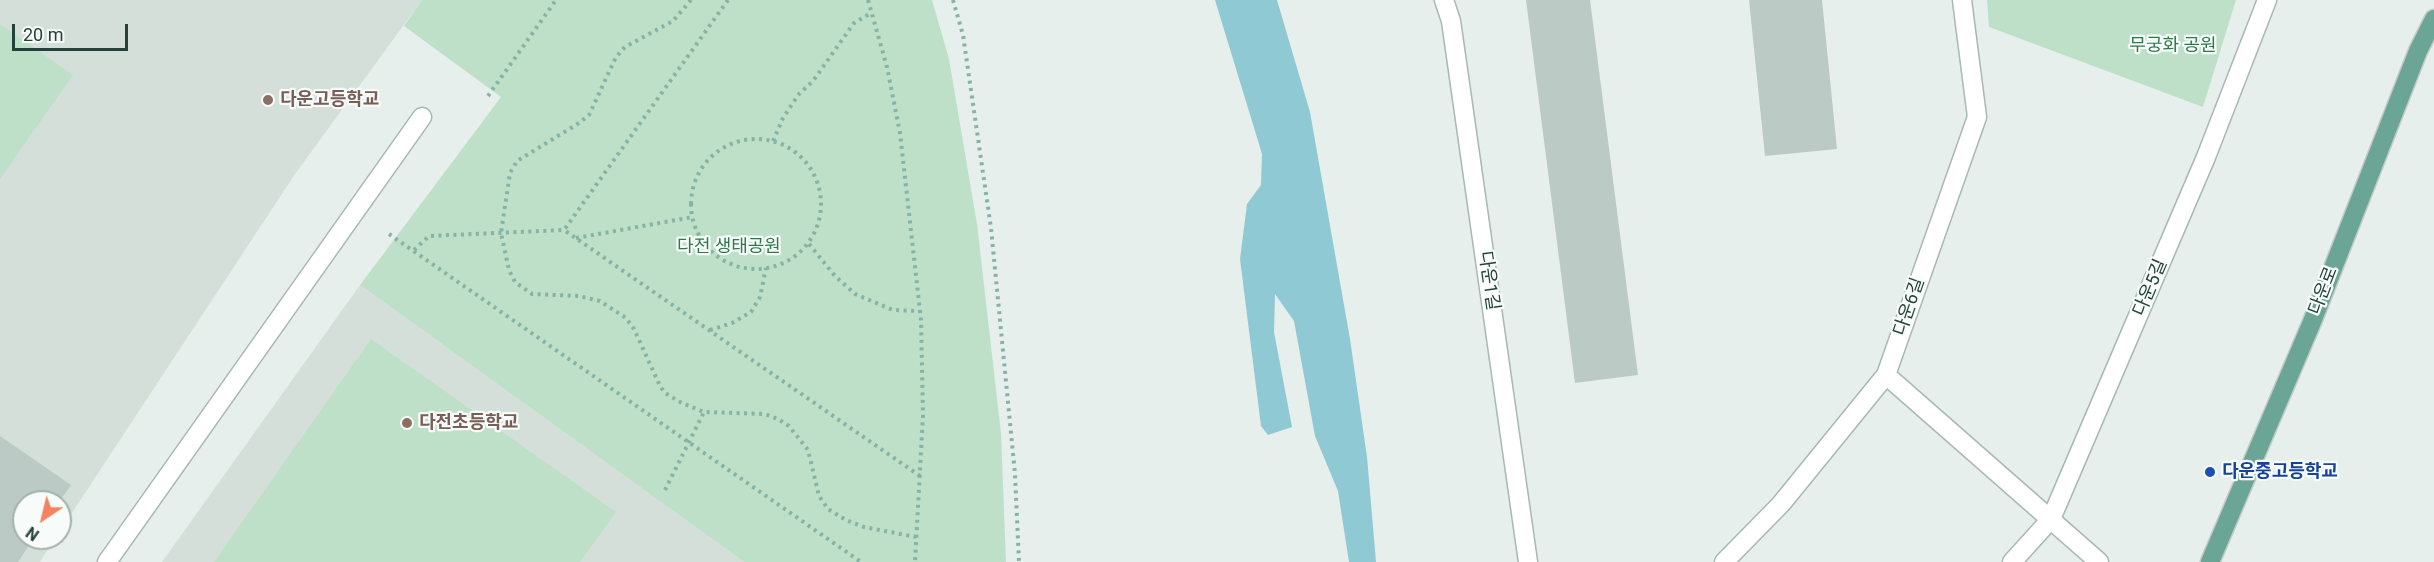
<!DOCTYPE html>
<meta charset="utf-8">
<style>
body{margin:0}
#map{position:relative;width:2434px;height:562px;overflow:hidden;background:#e6efeb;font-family:Roboto,sans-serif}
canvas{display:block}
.north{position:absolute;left:12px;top:490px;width:60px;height:60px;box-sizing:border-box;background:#f7fbf9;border:2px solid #a3b1ad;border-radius:50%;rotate:215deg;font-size:16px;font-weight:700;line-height:24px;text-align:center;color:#24423a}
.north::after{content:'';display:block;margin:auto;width:21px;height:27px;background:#f4845f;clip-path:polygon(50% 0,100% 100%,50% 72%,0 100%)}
.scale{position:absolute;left:12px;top:24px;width:116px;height:27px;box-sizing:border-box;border:3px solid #24423a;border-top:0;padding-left:8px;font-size:18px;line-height:21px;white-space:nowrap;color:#24423a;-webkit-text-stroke:4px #f7fbf9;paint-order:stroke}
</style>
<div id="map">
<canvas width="2434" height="562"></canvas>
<div class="north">N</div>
<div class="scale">20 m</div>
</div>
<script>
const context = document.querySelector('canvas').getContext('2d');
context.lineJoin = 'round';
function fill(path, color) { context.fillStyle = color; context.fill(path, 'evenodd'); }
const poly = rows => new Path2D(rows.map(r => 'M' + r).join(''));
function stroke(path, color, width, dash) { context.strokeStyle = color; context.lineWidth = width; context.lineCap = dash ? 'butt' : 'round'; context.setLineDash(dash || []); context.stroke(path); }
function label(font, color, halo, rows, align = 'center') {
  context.font = font + ' Roboto,"Noto Sans KR",sans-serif'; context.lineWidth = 4.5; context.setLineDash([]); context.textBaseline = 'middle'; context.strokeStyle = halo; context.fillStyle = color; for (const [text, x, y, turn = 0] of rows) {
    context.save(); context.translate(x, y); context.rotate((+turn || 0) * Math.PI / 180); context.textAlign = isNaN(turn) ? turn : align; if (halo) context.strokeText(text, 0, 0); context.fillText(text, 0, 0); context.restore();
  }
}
const built = poly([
 [0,0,422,0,295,174,60,531,60,502,24,502,24,538,55,538,40,562,0,562],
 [360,285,744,562,162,562]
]);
const green = poly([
 [422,0,932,0,949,59,977,224,1001,433,1006,562,744,562,360,285,501,97,404,26],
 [1987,0,2236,0,2203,107,1989,27],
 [0,24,73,75,0,179],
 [371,339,616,512,580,562,214,562]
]);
const water = poly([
 [1215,0,1277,0,1310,112,1350,339,1367,457,1376,562,1349,562,1338,491,1315,436,1294,321,1275,294,1274,332,1292,427,1268,435,1261,426,1240,259,1247,204,1261,185,1262,154]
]);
const building = poly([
 [1526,0,1590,0,1638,375,1575,383],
 [1749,0,1822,0,1837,149,1765,156],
 [0,436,71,485,59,502,24,502,24,538,34,538,18,562,0,562]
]);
const path = poly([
 [691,0,673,21,625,47,616,57,589,115,579,123,517,161,510,173,501,233,509,270,515,282,532,294,579,296,600,301,626,318,634,329,660,386,665,393,682,403,704,412,765,414,778,419,789,426,808,450,819,496,828,509,846,520,864,527,916,537],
 [728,0,564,230,920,476],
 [868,0,887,67,900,133,921,320,923,415,915,562],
 [953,0,963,35,991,228,1015,474,1019,562],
 [488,96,556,0],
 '691 204a65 65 0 1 1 130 0a65 65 0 1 1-130 0Z',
 [773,141,783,118,799,94,813,81,854,23,871,13],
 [389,234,861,562],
 [576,238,693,217],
 [809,244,835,276,855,294,893,310,919,311],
 [414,250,429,236,564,230],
 [710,330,732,323,751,312,760,297,766,268],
 [665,490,704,412]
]);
const street = poly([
 [1444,0,1451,21,1528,562],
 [1886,375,2099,562],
 [107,562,422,117],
 [1724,562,1781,504,1886,375,1977,117,1962,0],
 [2012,562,2051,519,2206,157,2267,0]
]);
const primary = poly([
 [2210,562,2312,322,2418,51,2434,19]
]);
const markers = [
 [268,100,6,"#8d6e63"],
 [407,423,6,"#8d6e63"],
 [2210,472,6,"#1a4fb4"]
];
const parkNames = [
 ["무궁화 공원",2173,46],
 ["다전 생태공원",729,247]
];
const educationNames = [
 ["다운고등학교",280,100],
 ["다전초등학교",419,423]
];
const streetNames = [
 ["다운1길",1488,281,82],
 ["다운5길",2151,288,-67],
 ["다운로",2324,291,-69],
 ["다운6길",1910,307,-71]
];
const transitNames = [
 ["다운중고등학교",2222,472]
];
fill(built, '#d4dfda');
fill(green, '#bfe0c8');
fill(water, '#8ec9d4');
fill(building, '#bbcac4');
stroke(street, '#a8b8b2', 21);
stroke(primary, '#c2cac8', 21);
stroke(path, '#86b3a5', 4, [3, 4.5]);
stroke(street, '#fff', 18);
stroke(primary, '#6aa596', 18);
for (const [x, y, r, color] of markers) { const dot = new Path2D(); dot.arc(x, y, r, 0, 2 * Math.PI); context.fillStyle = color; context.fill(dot); stroke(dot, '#f7fbf9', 2); }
label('18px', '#2d7a4b', '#f7fbf9', parkNames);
label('bold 18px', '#785e54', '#f7fbf9', educationNames, 'left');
label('18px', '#24423a', '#f7fbf9', streetNames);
label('bold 18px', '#164399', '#f7fbf9', transitNames, 'left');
</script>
